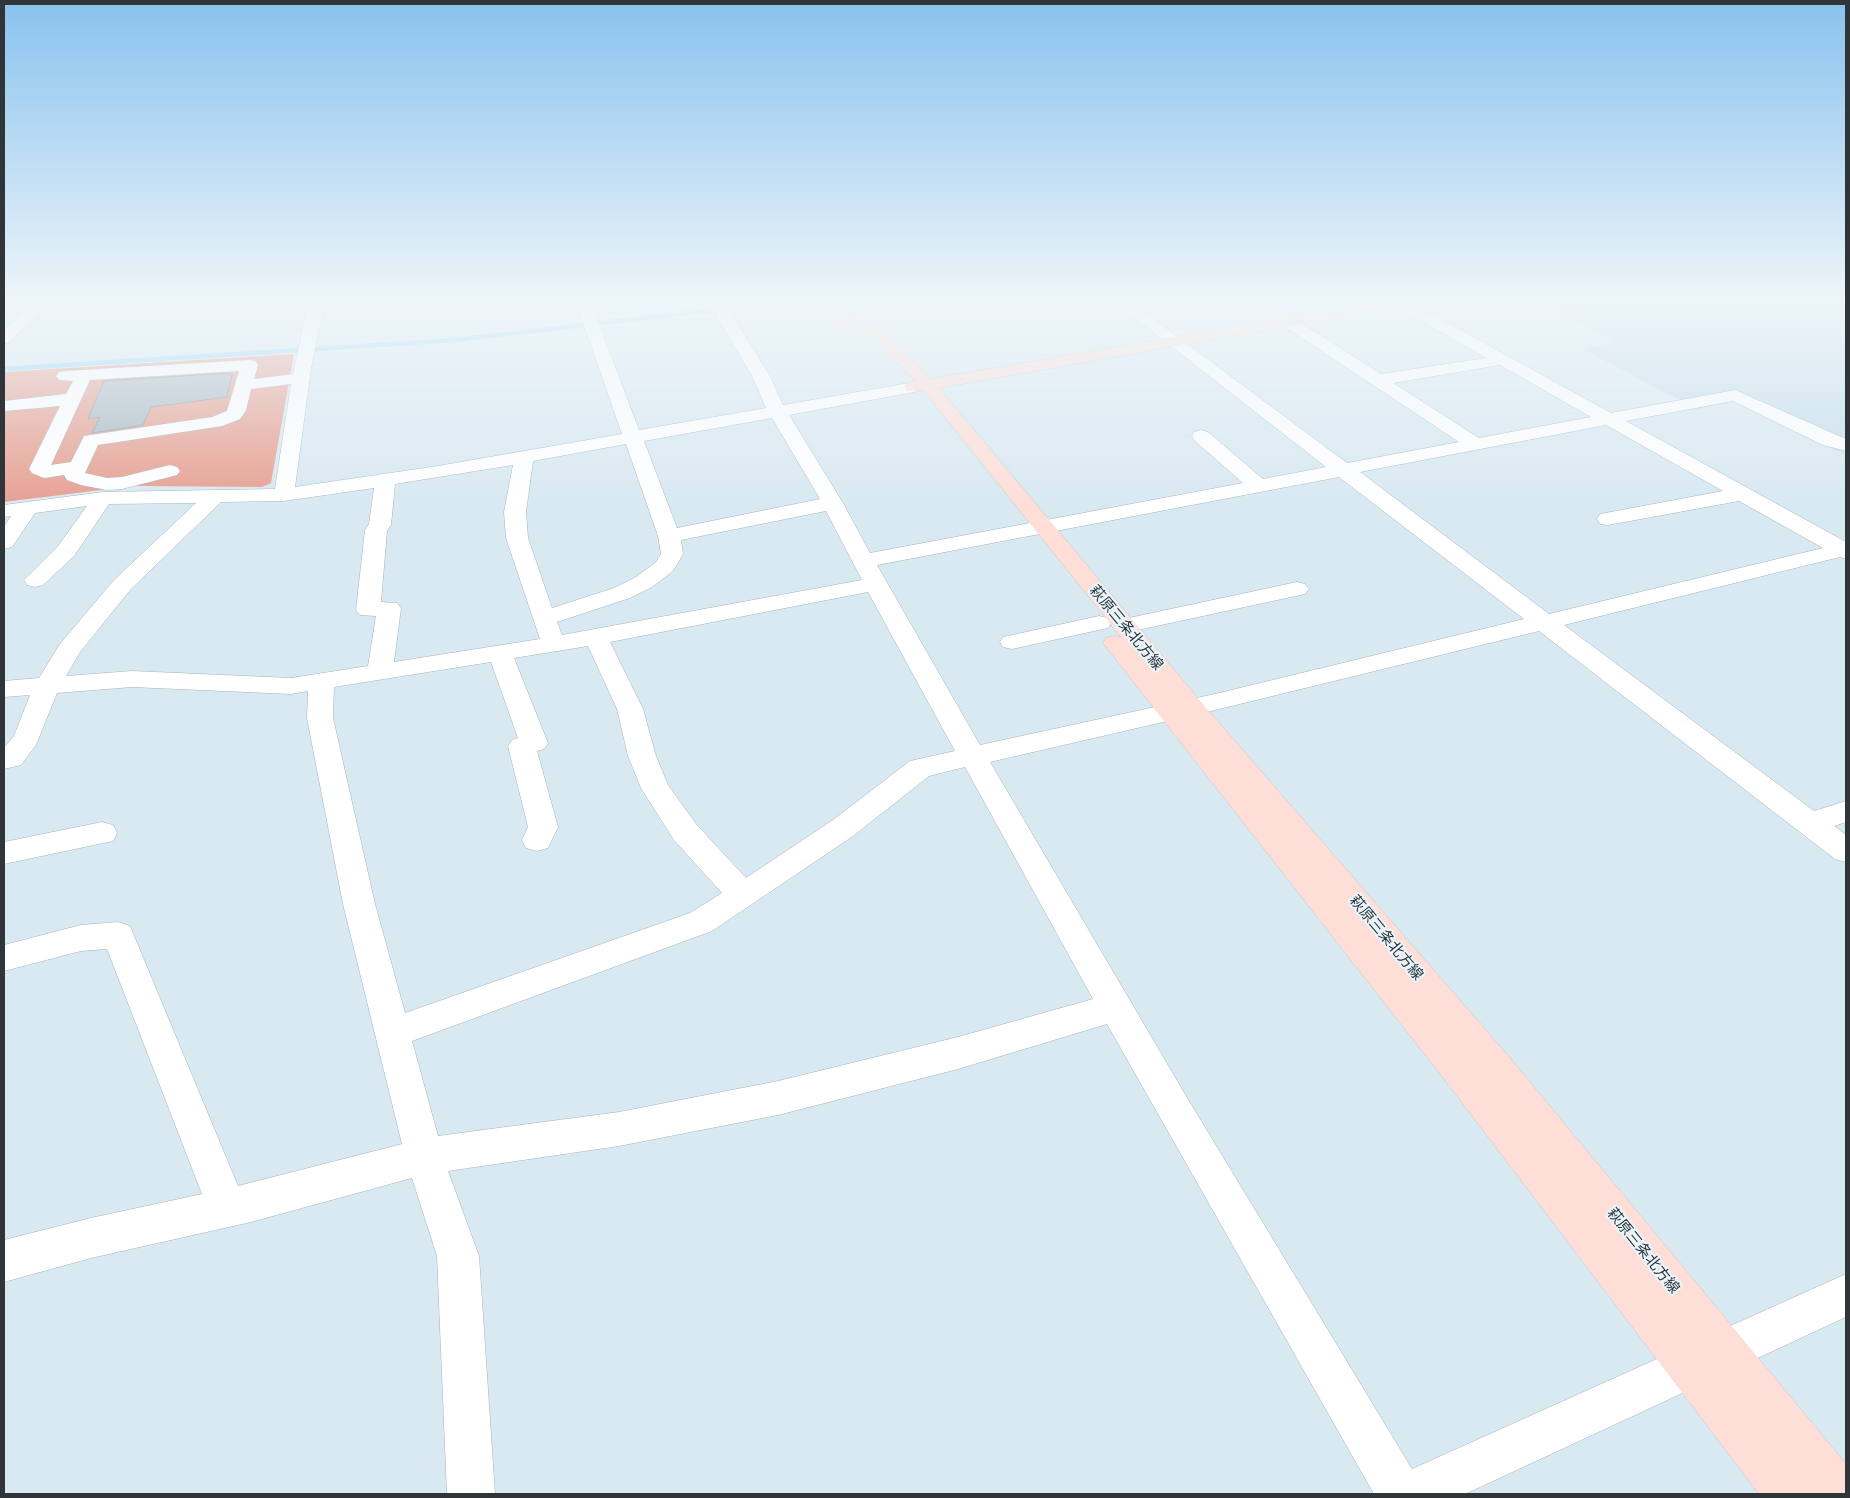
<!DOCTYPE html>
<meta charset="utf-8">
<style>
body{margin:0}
#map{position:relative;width:1850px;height:1498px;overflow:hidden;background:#d9e9f2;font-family:"Noto Sans",sans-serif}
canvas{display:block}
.frame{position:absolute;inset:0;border:5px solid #2f3539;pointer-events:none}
</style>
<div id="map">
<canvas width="1850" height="1498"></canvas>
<div class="frame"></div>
</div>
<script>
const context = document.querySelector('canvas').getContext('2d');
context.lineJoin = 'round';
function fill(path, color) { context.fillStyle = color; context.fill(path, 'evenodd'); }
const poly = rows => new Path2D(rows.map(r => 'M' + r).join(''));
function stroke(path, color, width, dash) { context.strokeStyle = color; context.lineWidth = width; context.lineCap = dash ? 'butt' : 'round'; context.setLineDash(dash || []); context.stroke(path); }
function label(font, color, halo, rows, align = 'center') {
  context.font = font + ' "Noto Sans","Noto Sans JP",sans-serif'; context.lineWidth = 4; context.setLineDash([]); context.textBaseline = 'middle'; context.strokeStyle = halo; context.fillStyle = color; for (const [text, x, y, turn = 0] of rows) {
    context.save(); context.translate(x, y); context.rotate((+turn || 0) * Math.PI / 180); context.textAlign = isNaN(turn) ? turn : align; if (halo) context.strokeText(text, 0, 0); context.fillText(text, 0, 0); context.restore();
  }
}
const built = poly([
 [1531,300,1846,300,1846,455,1736,401,1697,409,1582,349,1617,342]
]);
const green = poly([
 [294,354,271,483,262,487,134,486,4,502,4,372]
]);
const stream = poly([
 [751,304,777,300],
 [4,369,454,340,723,309]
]);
const building = poly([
 [215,374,232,374,227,397,151,407,143,425,92,433,100,417,88,419,104,381,215,374]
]);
const minor = poly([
 [36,300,52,300,10,342,4,344,4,330,36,300],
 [309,300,325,300,311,369,295,487,438,466,622,434,575,300,590,300,639,430,766,408,752,376,707,300,763,300,761,303,728,309,770,376,783,405,909,383,915,384,918,388,915,392,909,393,789,415,843,503,870,553,1243,483,1194,440,1192,436,1194,432,1201,430,1208,432,1263,479,1326,467,1112,300,1128,300,1347,463,1459,442,1281,324,1279,321,1281,318,1293,318,1381,374,1486,358,1390,303,1388,300,1406,300,1611,413,1735,390,1846,439,1846,451,1823,445,1733,401,1626,421,1846,542,1846,559,1840,557,1564,625,1814,811,1846,801,1846,822,1834,826,1846,835,1846,862,1835,859,1539,631,1215,710,990,762,1186,1096,1412,1469,1846,1274,1846,1317,1465,1494,1374,1494,1107,1024,958,1069,778,1115,619,1146,448,1171,479,1256,495,1494,447,1494,437,1256,412,1178,251,1222,91,1258,4,1282,4,1240,91,1218,202,1194,107,949,81,951,4,971,4,945,81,925,118,922,130,926,238,1186,402,1144,343,904,307,718,308,691,291,694,132,687,57,693,36,745,21,765,4,769,4,748,14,736,30,695,4,697,4,681,39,678,60,644,114,580,196,503,109,504,74,556,43,585,35,587,27,585,24,580,58,546,87,506,35,513,12,547,4,549,4,527,11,516,4,517,4,505,103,492,275,489,291,384,251,389,246,410,240,419,222,426,98,445,85,473,107,478,122,477,170,465,177,467,180,471,177,475,122,489,107,490,81,485,67,480,64,475,44,478,32,473,29,469,60,406,4,411,4,401,66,394,73,381,59,380,56,376,59,372,65,371,249,360,255,361,258,365,254,379,293,374,309,300],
 [1500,365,1591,417,1479,438,1393,383,1500,365],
 [239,371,227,411,212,417,84,436,71,462,51,465,90,380,239,371],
 [772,418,820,499,677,528,644,441,772,418],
 [1606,425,1723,491,1600,514,1597,519,1600,524,1608,525,1739,501,1823,548,1549,614,1360,472,1606,425],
 [626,444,658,536,661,554,656,562,636,577,614,588,552,608,528,538,526,512,533,461,626,444],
 [513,465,504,512,506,538,540,639,394,662,401,608,397,603,381,602,387,531,391,525,395,484,513,465],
 [1339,477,1524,619,1215,694,980,745,877,565,1339,477],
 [374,488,369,524,365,530,356,610,360,615,376,616,368,666,291,678,132,671,66,676,80,652,130,590,221,502,284,501,374,488],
 [826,511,862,580,562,635,557,622,630,598,652,587,673,571,683,554,681,540,826,511],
 [868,592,955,751,910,761,833,820,746,878,696,824,668,785,656,756,643,709,610,642,868,592],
 [588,646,617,709,628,756,641,788,674,840,722,893,690,913,405,1013,375,904,333,718,334,687,491,662,518,738,512,740,508,746,528,827,522,840,526,848,537,851,548,848,558,827,537,751,544,749,548,743,514,658,588,646],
 [965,767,1093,999,958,1037,778,1081,619,1112,438,1136,412,1041,712,931,853,836,929,776,965,767],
 [1297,582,1305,584,1309,589,1305,594,1124,633,1115,631,1112,626,1115,621,1124,619,1297,582],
 [1099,616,1108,618,1111,623,1108,628,1012,649,1003,647,1000,642,1003,637,1099,616],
 [102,822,113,825,117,833,113,841,4,864,4,842,102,822]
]);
const major = poly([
 [806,300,822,300,855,330,853,333,841,333,806,300],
 [831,300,847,300,880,327,931,379,1384,300,1415,300,1413,303,1408,305,939,388,1201,702,1510,1058,1846,1464,1846,1494,1759,1494,1451,1088,1103,643,1106,638,1115,636,1121,637,923,390,907,391,904,387,907,383,915,381,868,333,831,300]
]);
const streetNames = [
 ["萩原三条北方線",1126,628,50],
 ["萩原三条北方線",1386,938,50],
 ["萩原三条北方線",1643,1251,51]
];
fill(built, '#c6deeb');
fill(green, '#e79f90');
stroke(stream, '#99d6f8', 4.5);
fill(building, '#aab9c2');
stroke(building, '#8c9aa3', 1);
stroke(minor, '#a4b3bc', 1);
stroke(major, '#c5c6c8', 1);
fill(minor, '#fff');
fill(major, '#feded7');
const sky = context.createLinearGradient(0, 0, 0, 509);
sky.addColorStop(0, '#88c2ee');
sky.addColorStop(0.59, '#eef5f9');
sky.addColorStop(1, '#eef5f900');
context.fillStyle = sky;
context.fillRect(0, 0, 1850, 509);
label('15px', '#2f3539', '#e9f6fd', streetNames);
</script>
